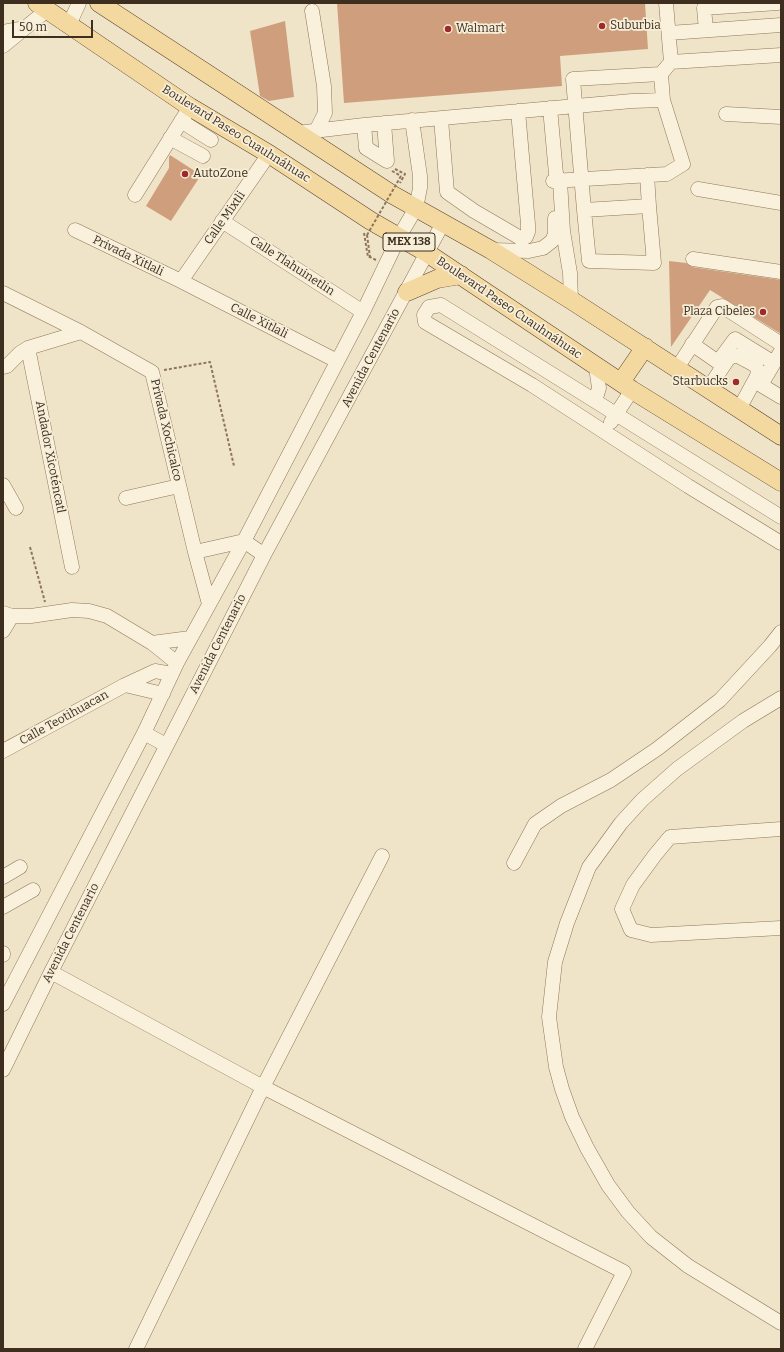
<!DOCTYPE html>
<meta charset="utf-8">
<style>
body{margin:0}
#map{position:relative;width:784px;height:1352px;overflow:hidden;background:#f0e4c8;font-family:Bitter,serif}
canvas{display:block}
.frame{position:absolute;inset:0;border:4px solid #3d2e20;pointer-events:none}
.scale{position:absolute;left:12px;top:20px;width:81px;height:18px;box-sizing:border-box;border:2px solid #3d2e20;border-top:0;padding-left:5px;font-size:12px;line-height:14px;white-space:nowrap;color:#3d2e20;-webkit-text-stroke:3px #f7eed8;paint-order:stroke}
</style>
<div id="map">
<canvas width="784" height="1352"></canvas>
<div class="frame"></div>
<div class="scale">50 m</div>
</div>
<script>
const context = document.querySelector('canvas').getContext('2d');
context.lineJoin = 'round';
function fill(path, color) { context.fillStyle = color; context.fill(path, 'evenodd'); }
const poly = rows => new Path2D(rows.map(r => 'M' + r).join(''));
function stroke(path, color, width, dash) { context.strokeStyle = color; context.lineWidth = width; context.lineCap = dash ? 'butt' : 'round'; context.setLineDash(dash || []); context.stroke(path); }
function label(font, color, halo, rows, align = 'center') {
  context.font = font + ' Bitter,serif'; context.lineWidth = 3.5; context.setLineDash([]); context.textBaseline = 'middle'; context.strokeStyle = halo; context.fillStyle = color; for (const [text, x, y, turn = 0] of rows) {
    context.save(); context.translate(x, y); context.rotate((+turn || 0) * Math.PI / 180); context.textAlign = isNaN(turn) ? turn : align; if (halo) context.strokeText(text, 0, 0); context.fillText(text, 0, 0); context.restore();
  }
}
const building = poly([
 [337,3,645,3,648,49,560,56,562,86,344,103],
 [285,21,294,97,269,101,260,96,250,31],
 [170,155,201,175,171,221,146,206,169,168,169,157],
 [669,261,686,263,692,267,781,280,781,334,710,290,671,347]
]);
const path = poly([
 [395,169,405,174,400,183],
 [392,171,401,176],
 [364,233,368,257,370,257,376,260],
 [367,235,370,257],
 [164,370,210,362,234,466],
 [30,547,45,602]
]);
const minor = poly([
 [312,11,324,86,325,113,316,131],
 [69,25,79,3],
 [706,30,704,8,778,3],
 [3,32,25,28],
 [669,33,781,25],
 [3,46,47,10],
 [671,62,781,55],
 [550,108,556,174,560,181,563,231,570,273,571,300],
 [726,114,781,117],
 [441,119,447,192,474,211,522,239,526,237,528,232,528,224,518,111],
 [181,121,211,140],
 [364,125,366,148,387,161,384,123],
 [297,133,364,125,632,101,663,100],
 [170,138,203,156],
 [647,175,649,206,584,210,573,79,661,74],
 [553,181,667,174,683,164,663,100,661,74,671,62,666,3],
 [698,189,781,203],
 [135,195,190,107],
 [584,210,589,261,654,263,649,206],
 [222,221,363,312],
 [75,230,181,281,337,361],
 [491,250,529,251,543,248,552,241,555,234,555,218],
 [693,259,781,272],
 [181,281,269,154],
 [3,293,81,332,152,372,195,552,209,604],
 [692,344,718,362,735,339,774,363],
 [28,348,72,567],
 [781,351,761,385,781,397],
 [3,367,7,366,20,353,28,348,81,332],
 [677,368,717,307,722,306,781,344],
 [708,389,728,359,733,356,738,356,755,365,758,370,757,376,739,409],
 [595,401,599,388,596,367],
 [611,422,632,390],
 [3,485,16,508],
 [126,498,179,486],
 [781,517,441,305,429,307,424,315,425,322,532,385,688,486,781,543],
 [195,552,244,541,264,555],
 [3,613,12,616,31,616,72,610,89,611,107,616,152,643,177,663],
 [3,631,12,616],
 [152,643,190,638],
 [125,685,163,694],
 [781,698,743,721,677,769,642,800,621,823,589,867,567,923,555,962,549,1017,556,1067,562,1089,572,1117,587,1148,608,1185,628,1212,651,1237,688,1266,781,1323],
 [144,733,166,745],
 [3,751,125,685,155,671,172,674],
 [781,829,670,837,655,855,633,885,622,909,631,930,651,935,781,928],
 [514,863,535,824,561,806,611,780,657,749,720,700,770,646,781,632],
 [3,877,20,867],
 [3,907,33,890],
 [3,953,3,955],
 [51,972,263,1087,624,1272,585,1349],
 [3,1004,144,733,177,663,244,541,363,312,399,237,416,208,420,188,420,176,412,120],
 [3,1070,51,972,264,555,443,223],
 [136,1349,263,1087,382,856]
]);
const major = poly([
 [37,3,190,107,269,154,371,221,427,253,632,390,781,482],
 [99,3,393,195,491,250,571,300,781,436],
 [407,292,437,279,461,275],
 [621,382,645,347]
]);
const pathBridge = poly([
 [367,235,401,176]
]);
const markers = [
 [602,26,4,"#9e2a2b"],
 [448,29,4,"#9e2a2b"],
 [185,174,4,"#9e2a2b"],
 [763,312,4,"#9e2a2b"],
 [736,382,4,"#9e2a2b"]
];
const shields = [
 [409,242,52]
];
const shieldNames = [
 ["MEX 138",409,242]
];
const poiNames = [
 ["Suburbia",610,26],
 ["Walmart",456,29],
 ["AutoZone",193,174],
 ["Plaza Cibeles",755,312,"right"],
 ["Starbucks",728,382,"right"]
];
const streetNames = [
 ["Boulevard Paseo Cuauhnáhuac",236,134,32],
 ["Calle Mixtli",225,218,-55],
 ["Privada Xitlali",128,256,26],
 ["Calle Tlahuinetlin",292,266,33],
 ["Boulevard Paseo Cuauhnáhuac",509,308,34],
 ["Calle Xitlali",259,321,27],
 ["Avenida Centenario",371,358,-62],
 ["Privada Xochicalco",166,430,77],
 ["Andador Xicoténcatl",50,457,79],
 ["Avenida Centenario",218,644,-63],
 ["Calle Teotihuacan",64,718,-29],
 ["Avenida Centenario",71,933,-63]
];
fill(building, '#cf9f7d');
stroke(minor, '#8d765c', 15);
stroke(major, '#5b4430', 19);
stroke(path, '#8d765c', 2, [3, 2]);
stroke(minor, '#faf1dc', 14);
stroke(major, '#f3d9a0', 18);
stroke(pathBridge, '#8d765c', 2, [3, 2]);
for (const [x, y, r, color] of markers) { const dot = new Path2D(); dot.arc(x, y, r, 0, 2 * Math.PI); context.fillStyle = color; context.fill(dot); stroke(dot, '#f7eed8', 1.5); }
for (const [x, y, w] of shields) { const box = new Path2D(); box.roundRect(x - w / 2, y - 9, w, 18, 3); context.fillStyle = '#f7eed8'; context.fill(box); stroke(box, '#3d2e20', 1); }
label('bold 11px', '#3d2e20', null, shieldNames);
label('12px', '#3d2e20', '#f7eed8', poiNames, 'left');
label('12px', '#3d2e20', '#f7eed8', streetNames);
</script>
